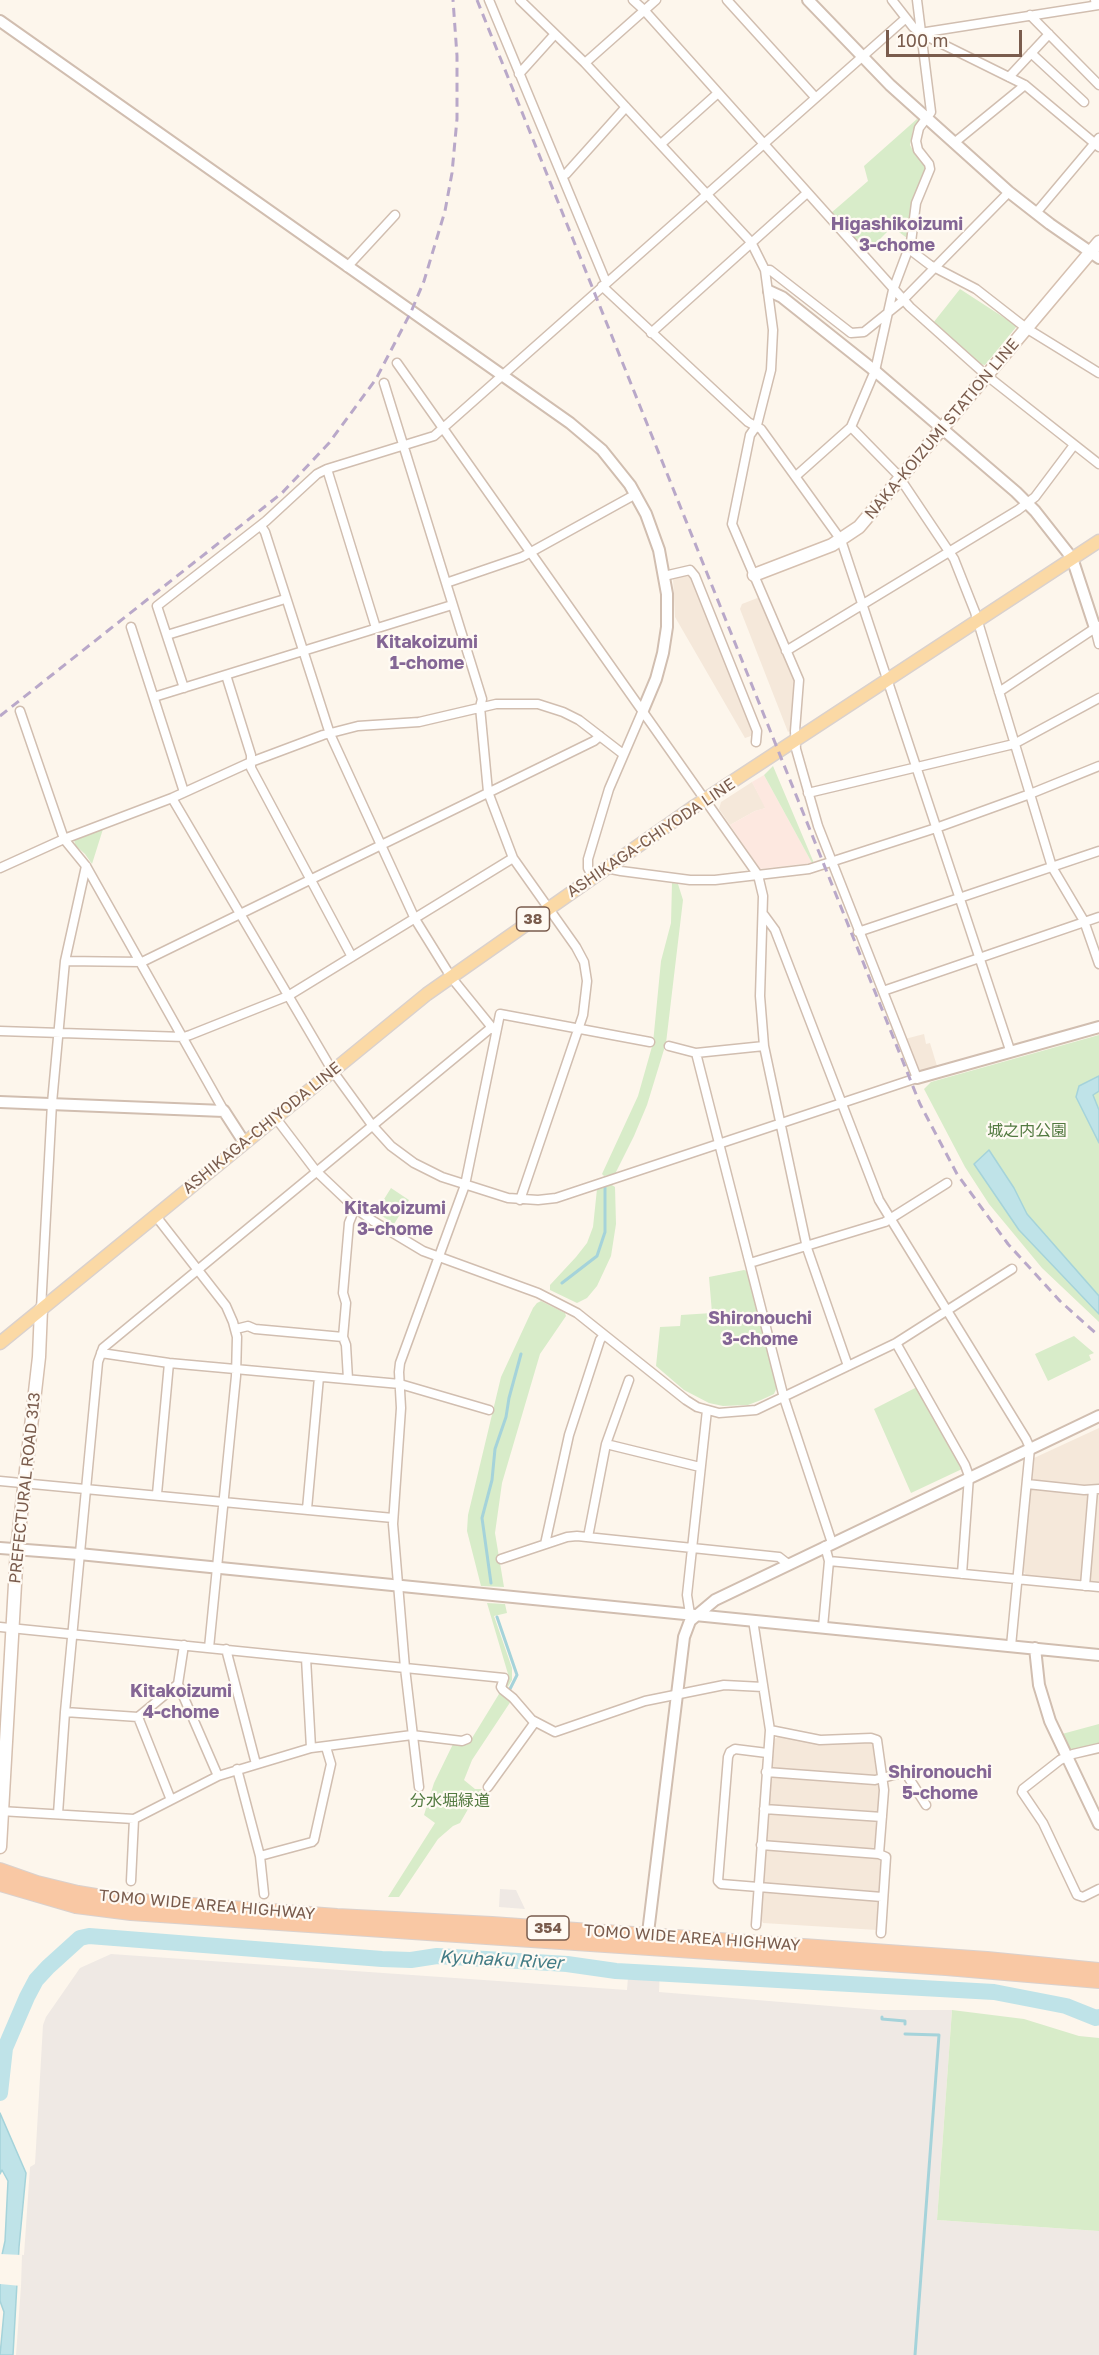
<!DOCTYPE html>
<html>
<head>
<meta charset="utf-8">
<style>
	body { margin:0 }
	#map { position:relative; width:1099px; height:2355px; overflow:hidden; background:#fdf6ec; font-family:"Golos Text",sans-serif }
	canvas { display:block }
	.scale { position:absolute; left:886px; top:30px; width:136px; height:27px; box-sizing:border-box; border:3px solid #7a5c4d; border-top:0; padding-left:8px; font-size:18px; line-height:21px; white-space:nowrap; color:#7a5c4d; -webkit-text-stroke:4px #fffaf3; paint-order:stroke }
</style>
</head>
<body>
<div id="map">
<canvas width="1099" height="2355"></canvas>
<div class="scale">100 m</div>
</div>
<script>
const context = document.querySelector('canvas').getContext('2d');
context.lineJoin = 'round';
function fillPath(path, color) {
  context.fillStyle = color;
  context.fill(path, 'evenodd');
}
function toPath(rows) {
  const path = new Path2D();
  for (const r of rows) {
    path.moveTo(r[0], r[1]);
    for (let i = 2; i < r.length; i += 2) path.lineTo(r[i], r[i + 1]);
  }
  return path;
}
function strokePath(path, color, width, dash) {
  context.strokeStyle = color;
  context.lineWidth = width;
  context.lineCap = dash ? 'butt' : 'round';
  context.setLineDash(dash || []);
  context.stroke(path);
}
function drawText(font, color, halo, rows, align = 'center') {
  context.font = font + ' "Golos Text","Noto Sans JP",sans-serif';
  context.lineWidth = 4.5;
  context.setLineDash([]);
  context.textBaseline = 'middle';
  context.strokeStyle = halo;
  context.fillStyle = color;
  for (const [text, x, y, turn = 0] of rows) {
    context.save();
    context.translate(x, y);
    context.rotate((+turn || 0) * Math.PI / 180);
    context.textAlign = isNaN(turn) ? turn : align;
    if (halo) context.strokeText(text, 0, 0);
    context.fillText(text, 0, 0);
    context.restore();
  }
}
fillPath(toPath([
	[684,575,691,578,753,731,751,736,745,738,675,617,673,578],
	[760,597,796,682,791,730,788,732,740,609,742,604],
	[752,782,766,808,755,811,730,825,719,809,721,802],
	[924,1034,926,1044,930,1043,937,1066,923,1071,916,1068,905,1039],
	[1099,1428,1099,1584,1027,1576,1023,1571,1034,1458],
	[779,1736,871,1742,873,1745,880,1788,876,1845,878,1857,881,1862,877,1930,763,1923,761,1919,773,1740]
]), '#f5e8da');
fillPath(toPath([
	[764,775,812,863,760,869,730,825,755,811,765,808,752,782]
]), '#fde8e0');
fillPath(toPath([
	[500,1889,516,1890,525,1909,499,1907],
	[111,1954,627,1990,629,1965,660,1967,659,1992,879,2010,952,2010,937,2220,1099,2231,1099,2355,16,2355,21,2286,0,2284,0,2254,24,2255,30,2167,35,2164,43,2025,46,2017,80,1968]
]), '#efe9e4');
fillPath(toPath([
	[917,119,919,120,913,130,910,145,916,156,927,167,912,204,907,238,892,227,866,253,831,213,868,181,864,166],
	[960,289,1017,326,985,365,979,364,933,323],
	[773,766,814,863,812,863,764,775],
	[103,829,92,864,85,854,75,845,74,839],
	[672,883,678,884,683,900,666,1043,647,1105,634,1136,615,1174,604,1176,602,1174,638,1096,653,1043,661,961,671,923],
	[1099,1035,1099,1322,1042,1268,989,1204,965,1167,924,1089,931,1082],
	[609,1183,615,1187,616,1224,611,1256,597,1286,587,1298,577,1303,550,1290,550,1285,576,1257,587,1243,593,1227,597,1189],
	[391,1188,409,1200,394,1224,376,1212],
	[744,1270,747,1271,777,1387,774,1394,761,1400,748,1405,723,1406,709,1403,684,1390,656,1366,660,1327,680,1326,681,1315,712,1313,709,1277],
	[541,1301,565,1313,566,1316,540,1354,502,1483,495,1533,504,1587,481,1586,467,1531,468,1515,501,1377,533,1308,537,1303],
	[1074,1336,1094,1353,1089,1355,1091,1360,1048,1381,1035,1354],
	[917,1387,962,1469,911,1493,874,1409],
	[487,1603,505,1604,507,1613,494,1616,512,1668,512,1680,507,1688,505,1685,508,1674],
	[502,1693,511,1701,472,1760,464,1780,475,1789,482,1789,471,1804,460,1823,453,1826,438,1839,399,1897,388,1897,435,1823,424,1815,434,1783,453,1744,469,1743,499,1694],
	[1099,1724,1099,1744,1074,1751,1066,1747,1062,1734],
	[952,2010,1024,2019,1079,2036,1099,2038,1099,2231,937,2220]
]), '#d8ecc9');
const water = toPath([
	[1099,1076,1099,1091,1093,1095,1099,1110,1099,1143,1076,1097,1079,1086,1099,1076],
	[989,1150,1014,1188,1027,1214,1099,1296,1099,1314,1019,1230,974,1164,989,1150],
	[0,2113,26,2173,19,2247,13,2355,0,2355,4,2312,0,2301,0,2264,5,2241,8,2181,2,2170,0,2174,0,2113]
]);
fillPath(water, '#bfe3e8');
strokePath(water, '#a5d3da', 1.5);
fillPath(toPath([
	[0,2254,22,2255,21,2286,0,2284]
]), '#fdf6ec');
strokePath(toPath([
	[562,1283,597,1256,605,1232,605,1186],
	[491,1583,482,1518,492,1480,495,1449,506,1417,509,1398,521,1354],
	[497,1617,517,1675,510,1689],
	[882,2017,882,2019,905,2021,905,2024],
	[905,2034,939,2035,915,2355]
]), '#a5d3da', 3);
strokePath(toPath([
	[0,2093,5,2048,27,1997,36,1980,48,1967,80,1938,89,1936,382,1959,411,1960,437,1956,567,1964,616,1971,994,1992,1066,2006,1096,2018,1099,2017]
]), '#bfe3e8', 16);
const minor = toPath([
	[489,0,606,282],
	[633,0,644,10,910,307,986,375,1099,464],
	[727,0,815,97],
	[892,0,913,27,920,33,1025,85,1099,147],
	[1030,15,1099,85],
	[920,33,1099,5],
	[1031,53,1084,102],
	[585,63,656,0],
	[519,74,555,34],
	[1009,77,1049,34],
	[954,143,1025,85],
	[661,144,718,93],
	[562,176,566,174,626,107],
	[1036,213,1099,138],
	[909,249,930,265,976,289,1026,328,1099,373],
	[347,267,395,215],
	[765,270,770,270,851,333,864,332,900,303,1009,192],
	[602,286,748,422,761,429,841,540,1010,1050],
	[651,333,807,193],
	[397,363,758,875,763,896,760,996,764,1046,807,1248,848,1366],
	[384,383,482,699,480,707,488,792,513,858,576,947,584,962,587,981,583,1015,520,1200],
	[851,427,897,474,954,559,975,612,1052,867,1084,921,1099,964],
	[327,469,376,628],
	[796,476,851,427,871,380,875,371,893,290,911,242,916,203,930,169,929,164,918,150,916,141,919,128,931,112,917,0],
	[261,526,265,532,330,734,415,919,451,977,494,1030],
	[664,576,690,570,695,576,757,731,756,742],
	[446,583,522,557,636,494],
	[131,627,184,792],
	[1095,628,1099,644],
	[167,635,285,599],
	[786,651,1018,510,1035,497,1074,445],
	[226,675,251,755,251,768,352,957],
	[184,688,157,606,266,521,317,474,327,469,434,436,906,18],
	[999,692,1098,626],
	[154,697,452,605],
	[20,711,64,839,86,866,224,1111],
	[808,793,1014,744,1099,698],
	[172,798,332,1070,372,1125,391,1146,414,1163,442,1177,508,1198,538,1200,556,1198,917,1078,818,826,796,749,795,731,799,680,732,524,750,435,757,425,771,370,773,330,765,270,751,242,585,63,520,0],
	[608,866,611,869,621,871,690,880,715,880,809,869,936,828,1030,794,1099,766],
	[0,868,64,839,172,798,251,762,323,735,358,726,419,722,496,704,538,704,563,712,579,720,623,754],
	[593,877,588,868,588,859,609,789,643,710],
	[764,915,775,930,879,1200,1026,1439,1030,1448,1011,1646],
	[858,932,1099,851],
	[65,961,142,962,594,741,600,736],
	[883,991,1099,917],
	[0,1031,184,1037,190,1035,288,996,513,858],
	[669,1046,696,1053,764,1046],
	[696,1053,784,1398,832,1543],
	[275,1117,316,1171,355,1208,373,1221,423,1251,538,1293,577,1313,686,1400,697,1407,719,1413,756,1410,896,1343,1012,1269],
	[155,1215,226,1306,233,1322,237,1337,236,1376,209,1648],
	[750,1263,885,1222,947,1183],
	[41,1309,52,1103,65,961,86,866],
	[236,1329,248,1326,255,1329,343,1337],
	[896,1343,965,1465,969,1476,962,1574],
	[101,1353,169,1363,400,1384,489,1410],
	[348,1379,346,1345,343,1337,346,1303,343,1293,349,1223,355,1208],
	[606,1444,700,1467],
	[0,1481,393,1518],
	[1027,1484,1084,1490,1099,1489],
	[157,1494,169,1363],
	[307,1509,319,1377],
	[588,1537,606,1444,629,1380],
	[545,1544,569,1435,600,1340,604,1335],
	[501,1559,567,1537,577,1536,779,1557,788,1564],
	[829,1561,1099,1587],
	[1085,1586,1093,1490],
	[690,1614,687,1595,707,1410],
	[753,1620,770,1730,756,1925],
	[0,1627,504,1678,501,1687,503,1690,513,1698,532,1720,555,1732,645,1701,724,1685,763,1687],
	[823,1627,829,1561,825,1546],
	[226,1649,256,1764],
	[306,1658,311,1748],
	[178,1684,218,1776],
	[65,1712,138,1717,171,1800],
	[138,1717,178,1684,184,1645],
	[770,1730,820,1740,871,1738,877,1740,884,1790,879,1854,886,1857,881,1933],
	[1099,1748,1073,1754,1060,1760,1023,1789,1022,1792,1043,1823,1077,1895,1083,1897,1099,1889],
	[767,1753,735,1749,730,1752,728,1757,718,1881,721,1884,882,1897],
	[237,1769,260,1856,264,1894],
	[766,1772,875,1780,905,1772,926,1805],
	[419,1787,405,1668,393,1524,401,1408,399,1372,400,1363,465,1185,500,1014,650,1042],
	[488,1787,535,1722],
	[764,1809,882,1817],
	[0,1811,134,1819,218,1776,311,1748,412,1735,462,1741,467,1739],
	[58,1814,65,1712,98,1362,103,1348,492,1027],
	[761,1845,879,1854],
	[260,1856,312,1842,314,1840,331,1764,326,1747],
	[131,1881,134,1819]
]);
const tertiary = toPath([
	[808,0,890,85,1009,192,1050,224,1099,258],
	[0,21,570,423,602,450,630,485,646,514,659,550,667,594,667,627,663,653,656,679,643,710],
	[769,291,782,297,875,371,1016,492,1035,511,1072,558,1095,628],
	[917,1078,1099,1027],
	[0,1102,224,1111,244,1142],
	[0,1548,79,1554,1099,1655],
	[1035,1648,1039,1685,1050,1721,1099,1824],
	[647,1941,684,1637,690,1621,715,1600,1099,1416]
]);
const secondary = toPath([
	[1097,0,1099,2],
	[754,575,832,545,859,527,1099,242],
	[0,1847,17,1549,39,1357,41,1309]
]);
const primary = toPath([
	[0,1343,427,994,695,806,1099,541]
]);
const trunk = toPath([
	[0,1870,37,1883,78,1893,114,1899,337,1916,492,1924,987,1959,1099,1970],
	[0,1884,76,1906,131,1913,946,1968,1099,1981]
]);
strokePath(minor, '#d1beb0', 11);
strokePath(tertiary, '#d1beb0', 14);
strokePath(secondary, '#d6c0b0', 15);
strokePath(primary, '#dad1cd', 15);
strokePath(trunk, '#dad1cd', 16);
strokePath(minor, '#fff', 8);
strokePath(tertiary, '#fff', 10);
strokePath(secondary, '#fff', 12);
strokePath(primary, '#fbd9a5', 12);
strokePath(trunk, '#f9c8a4', 14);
strokePath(toPath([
	[477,0,920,1104,957,1174,1008,1244,1060,1301,1099,1336],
	[0,716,282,493,329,443,376,379,411,312,424,281,445,211,452,173,457,119,457,56,453,0]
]), '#b9a8c9', 3, [9, 6]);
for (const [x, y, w] of [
	[533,919,33],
	[548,1928,42]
]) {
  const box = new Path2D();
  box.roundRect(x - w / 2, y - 12, w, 24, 4.5);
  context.fillStyle = '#fffaf3';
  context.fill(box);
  strokePath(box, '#7a5c4d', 1.5);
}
drawText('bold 15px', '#7a5c4d', null, [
	["38",533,919],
	["354",548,1928]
]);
drawText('16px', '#7a5c4d', '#fffaf3', [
	["NAKA-KOIZUMI STATION LINE",942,429,-50],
	["ASHIKAGA-CHIYODA LINE",651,838,-34],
	["ASHIKAGA-CHIYODA LINE",262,1128,-39],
	["PREFECTURAL ROAD 313",25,1488,-84],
	["TOMO WIDE AREA HIGHWAY",207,1905,5],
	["TOMO WIDE AREA HIGHWAY",692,1938,4]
]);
drawText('16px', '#537a41', '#fffaf3', [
	["城之内公園",1027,1131],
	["分水堀緑道",450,1801]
]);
drawText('bold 18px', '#846695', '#fffaf3', [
	["Higashikoizumi",897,224],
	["3-chome",897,245],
	["Kitakoizumi",427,642],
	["1-chome",427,663],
	["Kitakoizumi",395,1208],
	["3-chome",395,1229],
	["Shironouchi",760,1318],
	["3-chome",760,1339],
	["Kitakoizumi",181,1691],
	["4-chome",181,1712],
	["Shironouchi",940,1772],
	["5-chome",940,1793]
]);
drawText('italic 18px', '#437c86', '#fffaf3', [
	["Kyuhaku River",501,1960,3]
]);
</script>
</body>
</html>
